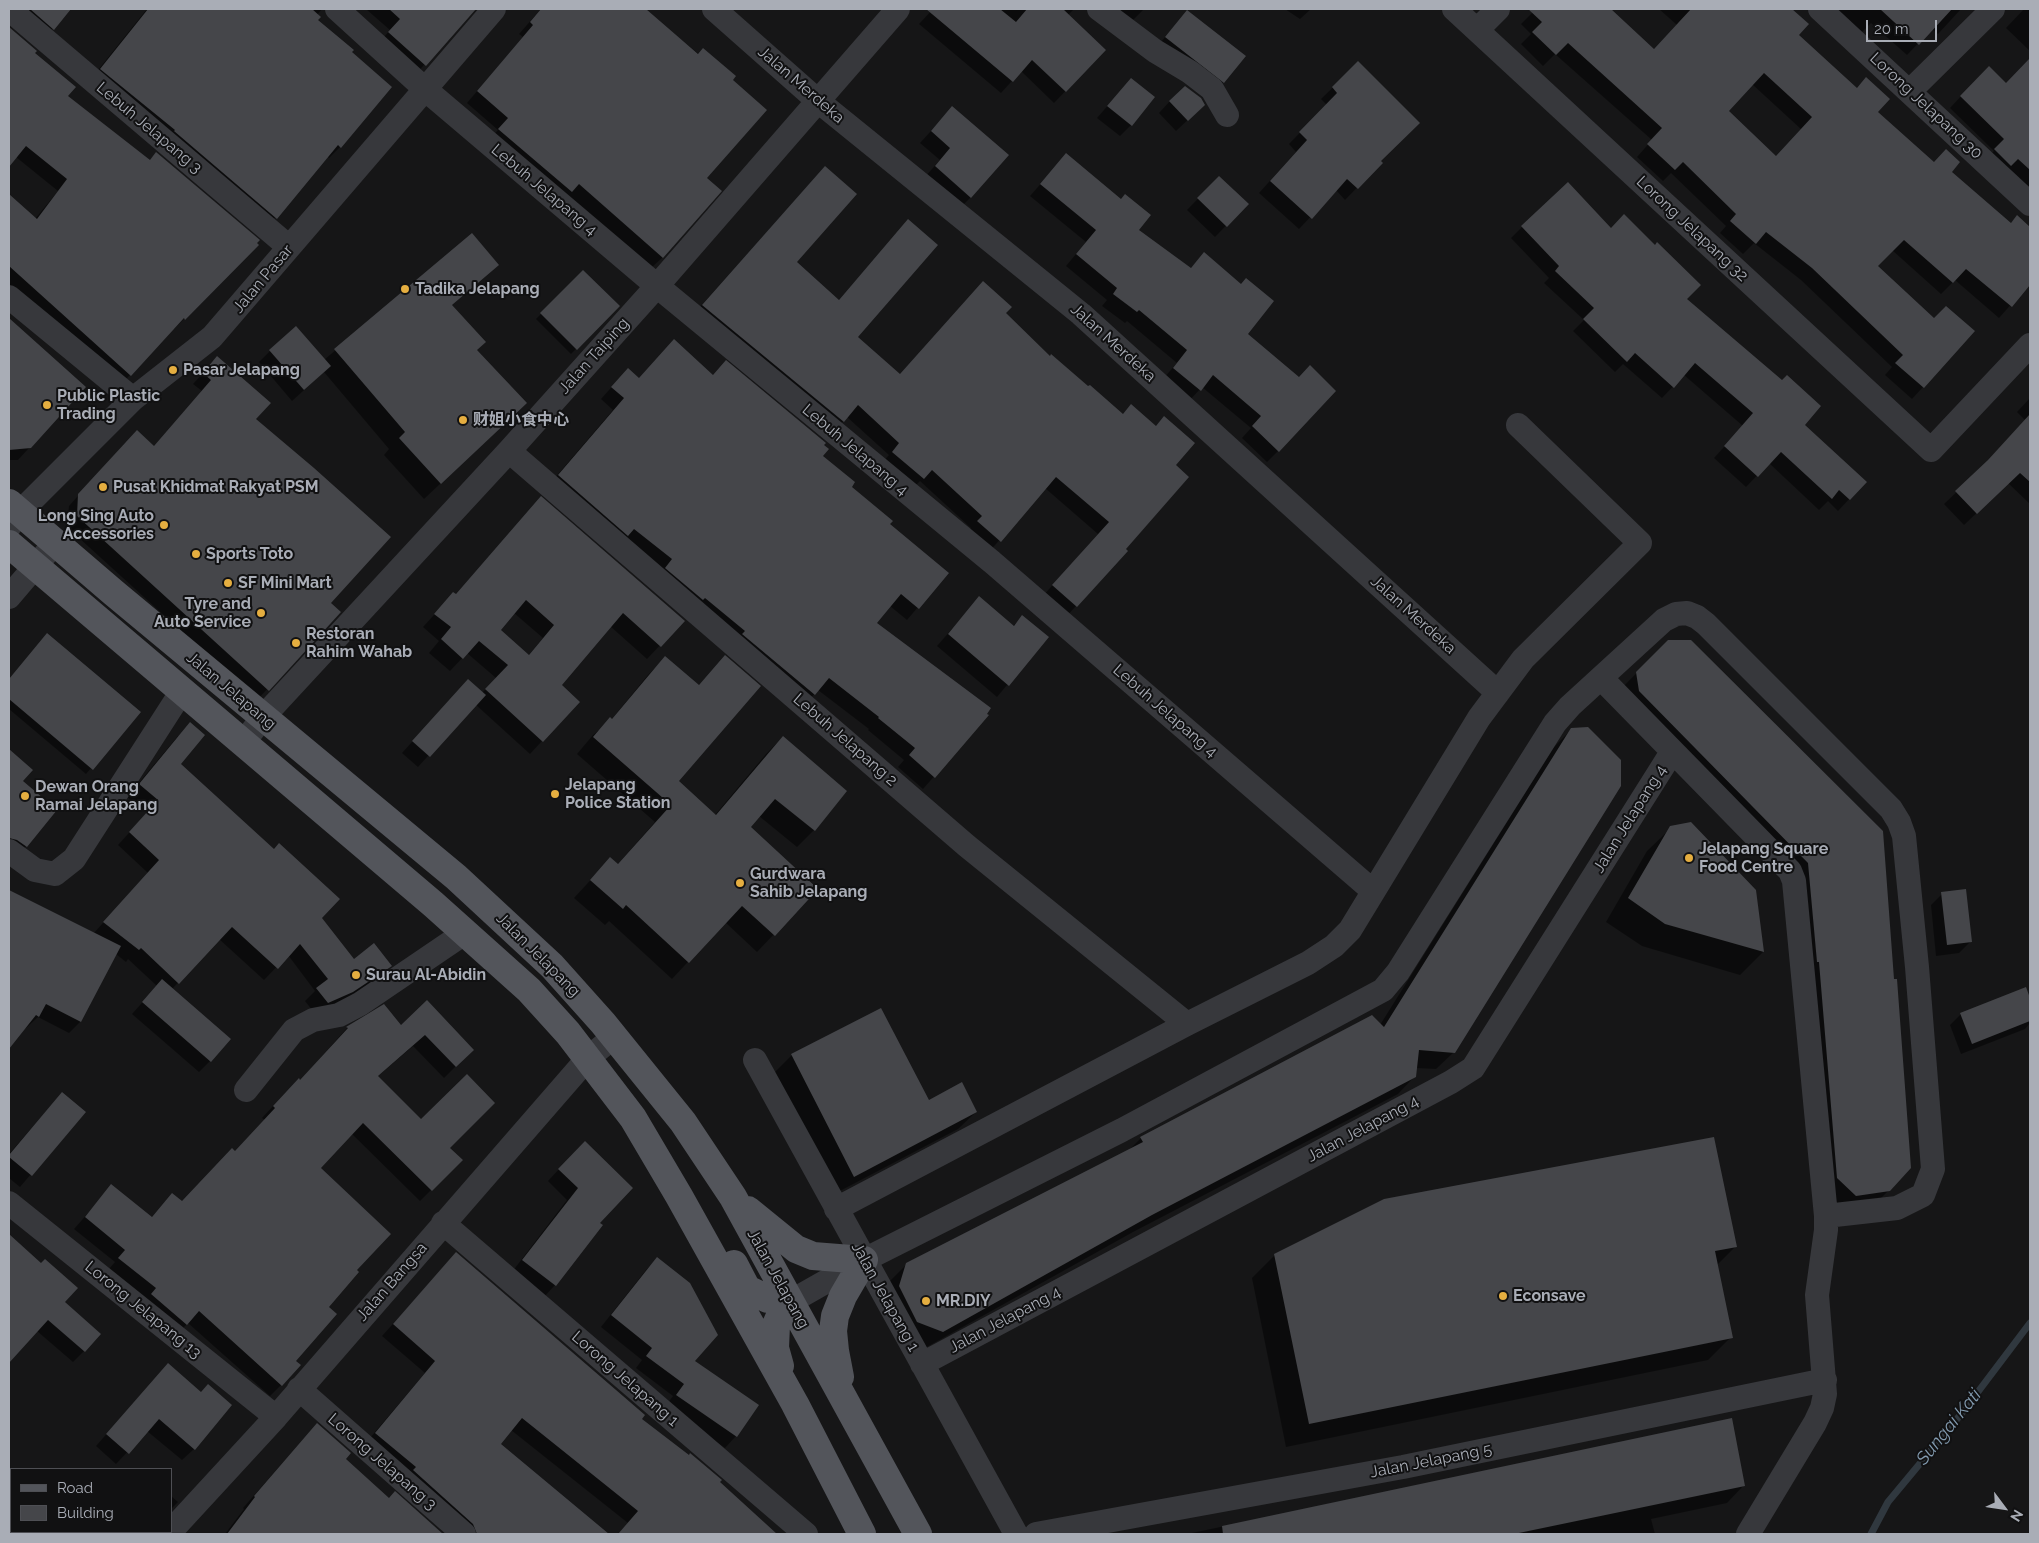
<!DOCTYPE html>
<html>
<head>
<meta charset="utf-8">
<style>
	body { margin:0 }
	#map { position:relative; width:2039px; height:1543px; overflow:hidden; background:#161617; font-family:Raleway,sans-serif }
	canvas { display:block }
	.frame { position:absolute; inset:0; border:10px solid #a9adb6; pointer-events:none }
	.legend { position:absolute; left:10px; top:1468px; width:162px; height:65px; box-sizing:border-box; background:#111112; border:1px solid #4e4f54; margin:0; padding:6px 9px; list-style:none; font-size:15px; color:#a9adb6 }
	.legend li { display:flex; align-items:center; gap:10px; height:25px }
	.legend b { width:25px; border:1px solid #4e4f54 }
	.north { position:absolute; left:1979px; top:1483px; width:50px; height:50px; -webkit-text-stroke:4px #111112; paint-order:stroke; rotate:121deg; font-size:14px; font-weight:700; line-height:20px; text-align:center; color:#a9adb6 }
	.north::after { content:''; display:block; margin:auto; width:18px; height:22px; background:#a9adb6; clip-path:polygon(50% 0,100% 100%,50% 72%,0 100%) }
	.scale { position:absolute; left:1866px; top:20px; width:71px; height:22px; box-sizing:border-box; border:2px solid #a9adb6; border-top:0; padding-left:6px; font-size:15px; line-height:18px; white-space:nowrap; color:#a9adb6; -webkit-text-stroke:4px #111112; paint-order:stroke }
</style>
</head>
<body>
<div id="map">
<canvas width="2039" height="1543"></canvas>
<div class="frame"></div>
<ul class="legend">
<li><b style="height:6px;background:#53555b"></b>Road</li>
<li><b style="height:14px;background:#45464a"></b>Building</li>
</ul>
<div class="north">N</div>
<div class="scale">20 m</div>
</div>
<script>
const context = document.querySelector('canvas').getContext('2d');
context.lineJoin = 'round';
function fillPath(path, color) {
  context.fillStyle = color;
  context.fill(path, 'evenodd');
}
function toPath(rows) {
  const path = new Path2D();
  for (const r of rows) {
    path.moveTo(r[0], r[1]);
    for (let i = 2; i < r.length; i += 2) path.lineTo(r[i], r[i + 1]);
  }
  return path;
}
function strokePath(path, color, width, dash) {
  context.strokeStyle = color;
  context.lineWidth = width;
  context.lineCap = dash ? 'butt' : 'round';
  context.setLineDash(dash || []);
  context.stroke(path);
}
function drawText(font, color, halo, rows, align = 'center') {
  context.font = font + ' Raleway,"Noto Sans SC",sans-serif';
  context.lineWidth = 4;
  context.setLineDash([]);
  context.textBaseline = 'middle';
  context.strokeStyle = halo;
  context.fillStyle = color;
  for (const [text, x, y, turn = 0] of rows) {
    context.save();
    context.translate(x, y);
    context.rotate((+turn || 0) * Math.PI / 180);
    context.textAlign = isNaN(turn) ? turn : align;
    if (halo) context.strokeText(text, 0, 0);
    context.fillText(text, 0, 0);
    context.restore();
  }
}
fillPath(toPath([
	[9,9,70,9,43,39],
	[147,9,322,9,317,15,317,21,350,53,391,87,340,147,329,158,327,156,265,229,90,80],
	[366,9,474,9,414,76,379,43,390,30],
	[541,9,649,9,647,12,731,80,663,257,651,268,488,141,498,130,467,103,523,37,519,34],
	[933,9,1074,9,1068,15,1105,50,1054,103,1021,71,1001,93,919,24],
	[1112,9,1144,9,1129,24],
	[1285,9,1311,9,1300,19],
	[1536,9,1609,9,1653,50,1677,25,1659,9,1790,9,1807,25,1797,35,1876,112,1933,163,1950,172,2010,224,2017,217,2030,228,2030,283,1999,318,1955,280,1941,294,1892,250,1876,266,1923,387,1912,399,1885,375,1892,367,1801,280,1754,243,1743,254,1720,233,1726,226,1671,173,1663,181,1637,157,1652,140,1555,54,1543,66,1521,44,1531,34,1521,24],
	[1752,84,1802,130,1775,158,1727,111],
	[1822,9,1961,9,1938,34,1932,29,1907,55,1871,23,1854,40],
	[2024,9,2030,9,2030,51,2006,28],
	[1187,11,1223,82,1212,93,1155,49],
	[9,28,35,51,34,53,67,96,257,245,174,329,172,328,120,386,9,286,9,195,35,219,58,191,16,157,9,165],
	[2030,59,2030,192,1983,162,1994,151,1950,108,1977,79,2006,84],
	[1358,63,1381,163,1345,200,1336,190,1299,229,1259,193,1296,152,1289,144,1327,105,1321,99],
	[1131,79,1131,125,1120,136,1097,118],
	[1170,101,1192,116,1176,131,1159,113],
	[952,108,971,197,959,209,924,178,940,160,920,143],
	[1066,155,1137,230,1190,269,1204,254,1246,334,1278,451,1267,462,1242,438,1251,428,1202,387,1189,401,1162,380,1177,363,1127,321,1125,323,1102,306,1107,300,1066,266,1086,242,1030,196],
	[1219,177,1247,204,1215,237,1187,210],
	[814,179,795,262,838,301,897,233,857,337,900,375,1004,314,1050,357,1174,465,1076,606,1065,618,1042,597,1098,534,1045,488,989,552,967,533,971,528,920,481,911,490,881,464,889,455,847,417,832,433,691,317],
	[1522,227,1611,229,1685,299,1803,425,1865,482,1838,511,1828,501,1819,510,1769,463,1746,487,1714,458,1743,426,1684,375,1662,398,1623,364,1615,372,1573,331,1584,320,1544,283,1549,278,1511,238],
	[472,234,497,265,451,306,476,350,509,419,424,499,384,455,389,449,324,372,292,401,259,362,270,351,324,360],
	[583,272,618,306,571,354,536,319],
	[9,320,84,388,18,460,9,460],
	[217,358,255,419,330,603,339,612,257,700,67,527,69,506,126,442,154,447,202,391,193,384],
	[712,376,822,456,850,487,889,524,947,573,907,620,890,606,875,623,987,716,923,789,898,767,904,760,868,730,869,729,818,690,803,706,547,487,613,410,601,399,617,381],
	[2030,398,2030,504,2008,483,1964,525,1944,504,1981,469,2025,420,2017,412],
	[541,498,683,621,647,659,610,626,560,685,542,741,530,754,475,704,418,767,402,753,457,692,482,693,496,678,467,653,450,671,429,653,439,641,423,627,453,594,455,595],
	[514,613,543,638,528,656,499,630],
	[979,598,1013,626,1022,617,1047,637,997,697,937,646],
	[42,640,139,712,86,774,9,709,9,680],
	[1668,641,1881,832,1889,1190,1871,1208,1838,1213,1791,880,1619,691],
	[725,657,677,781,715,815,766,754,783,737,846,791,814,830,797,847,759,816,750,827,817,889,757,952,725,922,672,979,609,921,605,925,574,898,610,859,617,865,655,822,577,754,593,735,611,720,648,675,665,658,698,686],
	[1572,729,1454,1052,1436,1069,1416,1068,1415,1076,1398,1094,1133,1232,925,1348,889,1282,907,1264,1128,1151,1141,1138,1372,1017,1380,1025,1554,747],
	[178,736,179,764,321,918,354,961,390,966,378,978,339,1004,316,1015,305,1001,315,991,288,955,264,980,219,939,172,989,210,1061,199,1072,132,1014,157,986,128,959,126,962,116,954,80,1022,69,1033,38,1017,26,1028,25,1027,9,1047,9,891,93,934,148,873,118,845,147,813,127,797],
	[9,751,31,770,21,782,26,846,9,863],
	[1671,828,1763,952,1740,975,1642,946,1606,922,1647,851],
	[1942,894,1970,942,1959,953,1936,956,1931,905],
	[2025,988,2030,1001,2030,1023,2025,1029,1961,1054,1950,1025,1961,1014],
	[383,1006,401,1027,472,1050,444,1078,413,1046,377,1077,461,1160,420,1201,351,1133,319,1168,355,1270,327,1307,281,1385,270,1396,188,1323,175,1336,108,1270,115,1262,74,1229,112,1186,151,1218,172,1194,181,1202,235,1152,265,1120,262,1118,287,1091,300,1081,347,1028],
	[792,1055,928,1102,976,1112,958,1129,836,1193,774,1073],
	[62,1093,84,1112,20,1187,9,1178,9,1154],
	[573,1154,599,1223,555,1285,544,1297,512,1272,567,1200,548,1181],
	[9,1236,41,1264,63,1302,84,1351,73,1362,37,1331,9,1363],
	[1736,1246,1716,1266,1731,1337,1708,1360,1286,1447,1252,1278,1275,1255],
	[456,1254,640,1419,718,1482,775,1534,618,1534,628,1523,511,1430,500,1444,607,1534,479,1534,477,1532,475,1534,364,1445,425,1373,382,1336],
	[657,1259,693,1362,736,1436,725,1448,665,1407,673,1396,636,1368,642,1360,601,1327,646,1270],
	[168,1364,194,1449,182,1460,147,1431,116,1464,96,1446],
	[1731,1420,1744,1485,1727,1503,1651,1519,1655,1534,1187,1534],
	[306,1436,344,1460,389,1499,395,1493,442,1534,225,1534,244,1509,243,1508],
	[171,1496,178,1502,171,1509],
	[90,1532,155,1532,153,1534,88,1534]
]), '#0007');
strokePath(toPath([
	[1871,1534,1888,1502,1962,1413,2030,1323]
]), '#30383f', 7);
fillPath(toPath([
	[30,9,71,9,54,30],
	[148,9,312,9,321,17,318,20,354,50,352,52,392,87,341,148,338,145,277,219,174,131,175,130,100,69],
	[389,9,476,9,426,66,388,32,400,19],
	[541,9,646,9,698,54,703,48,736,76,733,80,767,110,707,178,722,191,663,258,579,184,572,192,498,129,508,118,477,91,533,25,530,22],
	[926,9,1000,9,1016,22,1027,9,1063,9,1106,50,1066,92,1032,60,1013,82],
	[1528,9,1611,9,1654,49,1691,9,1792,9,1809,24,1799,35,1857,88,1866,77,1890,99,1878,112,1934,162,1946,149,1960,162,1952,172,2011,223,2017,215,2030,227,2030,285,2012,307,1966,269,1953,283,1904,240,1878,266,1934,318,1946,306,1975,331,1924,388,1895,363,1903,355,1812,268,1766,232,1756,244,1730,221,1736,214,1683,162,1675,170,1647,144,1662,128,1568,43,1556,55,1532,32,1542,22],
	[1764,73,1812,117,1776,156,1729,111],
	[1880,9,1952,9,1919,45],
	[1187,10,1246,56,1224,83,1165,37],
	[9,27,37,51,35,53,76,87,68,96,150,160,156,152,260,240,257,243,259,245,185,320,184,318,131,376,9,266,9,194,37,219,67,179,26,146,9,167],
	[2030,58,2030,170,2018,159,2011,166,1994,149,2004,139,1960,96,1989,66,2006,83],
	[1358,61,1420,123,1381,161,1383,163,1358,189,1347,179,1312,219,1270,181,1307,140,1299,132,1337,93,1332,87],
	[1131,78,1155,97,1132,126,1107,106],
	[1185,86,1201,98,1205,105,1188,121,1169,101],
	[952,106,1009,155,971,198,935,166,950,148,931,131],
	[1066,153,1121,199,1125,194,1151,215,1139,230,1191,268,1204,252,1241,284,1246,278,1274,301,1248,334,1299,377,1310,365,1336,391,1279,452,1252,426,1261,416,1213,375,1201,391,1173,368,1187,350,1139,310,1137,312,1113,294,1117,288,1076,254,1096,230,1040,184],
	[825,166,857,194,797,262,839,300,908,219,938,245,858,337,900,374,983,281,1012,307,1006,313,1050,356,1051,354,1088,386,1090,385,1123,414,1131,404,1156,426,1164,416,1195,443,1176,465,1189,477,1126,549,1128,551,1077,607,1052,585,1109,522,1056,477,1001,542,977,521,982,516,932,470,924,479,892,452,899,443,858,405,844,422,702,305],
	[1219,176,1249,204,1227,227,1197,198],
	[1568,182,1611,228,1624,214,1655,245,1657,242,1701,285,1687,299,1782,380,1787,375,1821,406,1805,425,1867,482,1850,500,1839,490,1832,499,1781,452,1758,477,1724,446,1753,413,1695,363,1674,388,1635,353,1627,362,1583,319,1594,308,1555,271,1559,266,1521,226],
	[472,233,499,265,452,305,486,342,477,350,527,403,441,484,399,438,405,432,334,349],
	[583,270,620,306,577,350,540,313],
	[9,318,86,387,31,448,9,450],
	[296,326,331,366,304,390,269,350],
	[674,339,713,375,726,360,826,443,824,445,829,449,823,456,855,482,852,487,893,521,890,524,949,573,919,609,901,594,877,623,991,708,987,714,989,715,935,778,909,755,915,748,878,718,879,717,829,678,815,695,742,634,745,631,705,598,703,600,665,568,672,559,634,529,628,536,558,475,624,398,611,387,628,368,639,378],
	[217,356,271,403,256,419,314,468,391,537,331,603,341,612,269,691,77,516,78,494,137,430,154,446,211,380,203,373],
	[2030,414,2030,482,2020,473,1977,514,1955,491,1988,460],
	[541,496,685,621,661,647,623,613,562,685,580,702,543,742,485,689,508,665,479,641,463,659,441,639,451,627,434,614,453,592,456,594],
	[526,600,554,625,529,655,501,630],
	[979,596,1014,626,1022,615,1049,637,1009,686,948,634],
	[47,633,141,712,93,770,9,699,9,679],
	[1668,640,1691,640,1883,831,1894,979,1897,979,1911,1168,1890,1191,1856,1196,1837,1178,1819,962,1817,962,1808,863,1639,691,1636,672],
	[725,655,761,686,679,781,716,815,783,736,847,791,815,831,775,799,751,827,818,889,775,936,742,906,689,963,626,905,623,909,590,880,610,857,618,864,671,805,593,737,610,717,612,719,665,656,699,685],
	[468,679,486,695,430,757,412,741],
	[190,722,205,735,181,764,274,849,279,843,340,899,322,918,354,959,374,943,392,966,353,992,328,1003,316,988,328,979,300,944,278,969,232,927,179,984,141,948,139,950,103,922,159,860,129,832,158,800,139,784],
	[1588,727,1621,760,1621,786,1455,1053,1419,1050,1416,1077,1152,1215,943,1332,917,1322,899,1286,906,1263,1143,1142,1140,1137,1372,1015,1384,1027,1571,728],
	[9,749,33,770,23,781,57,810,27,847,17,840,9,838],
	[1691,822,1756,890,1764,952,1665,924,1628,898,1670,826],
	[1966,889,1972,942,1947,945,1941,892],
	[9,890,121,946,81,1022,46,1004,39,1017,36,1015,9,1049],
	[162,979,231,1039,211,1062,142,1002],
	[2026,987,2030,998,2030,1021,1972,1044,1960,1013],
	[427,1000,474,1050,456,1067,425,1035,378,1076,421,1119,467,1074,495,1103,450,1148,463,1160,432,1191,363,1123,321,1168,391,1234,357,1270,359,1272,329,1307,337,1314,296,1361,301,1365,282,1386,199,1311,187,1325,151,1294,156,1288,118,1258,125,1250,85,1217,111,1184,152,1217,172,1193,182,1201,232,1148,235,1151,275,1108,273,1106,299,1078,300,1080,348,1028,346,1027,384,1004,401,1025],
	[881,1008,929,1100,962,1082,977,1112,854,1177,791,1054],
	[62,1092,86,1112,32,1176,9,1157,9,1155],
	[1714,1137,1737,1247,1715,1251,1733,1338,1309,1424,1274,1254,1384,1199],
	[585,1141,633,1188,600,1223,603,1225,556,1286,522,1260,578,1188,558,1169],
	[9,1234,41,1263,45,1259,78,1288,65,1302,101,1334,85,1352,48,1320,9,1363],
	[456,1252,645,1415,642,1419,689,1455,690,1453,722,1480,720,1482,777,1534,618,1534,638,1511,522,1418,501,1444,609,1534,477,1534,473,1524,413,1470,416,1467,375,1433,435,1361,393,1324],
	[657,1257,690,1283,718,1335,695,1361,759,1405,737,1437,676,1395,684,1384,646,1356,652,1348,611,1315],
	[168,1363,201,1392,208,1384,232,1405,195,1450,159,1419,129,1454,106,1434],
	[1732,1418,1745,1486,1514,1534,1223,1534,1222,1526],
	[317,1423,351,1453,346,1459,389,1498,395,1491,443,1534,227,1534,255,1497,254,1496]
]), '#45464a');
strokePath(toPath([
	[9,9,289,247],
	[337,9,426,90,657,286,992,562,1373,891],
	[714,9,818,101,1081,314,1498,693],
	[1099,9,1155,51,1190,72,1212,89,1227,115],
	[1454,9,1931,450,2030,345],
	[1820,9,2030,204],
	[1477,30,1498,9],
	[1910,91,1993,9],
	[9,297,133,399],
	[509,451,967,846,1187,1024],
	[9,527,20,512,133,399,212,337,494,9],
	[9,597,55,543],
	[1601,678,1782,863,1790,871,1794,881,1826,1216,1826,1230,1817,1295,1825,1394,1822,1408,1815,1423,1748,1534],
	[243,743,263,717,509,451,657,286,898,9],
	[9,851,35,870,55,874,74,859,182,691],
	[755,1060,1016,1534],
	[246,1090,294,1030,313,1020,339,1015,360,1004,466,932],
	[9,1203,276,1417],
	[836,1209,1187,1024,1308,963,1334,946,1350,930,1479,718,1523,659,1640,543,1518,425],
	[443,1223,806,1534],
	[790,1302,864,1260,1122,1130,1383,990,1398,972,1555,723,1570,706,1664,620,1676,614,1687,613,1697,617,1706,624,1891,809,1899,822,1904,836,1917,967,1933,1169,1923,1195,1897,1208,1826,1216],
	[922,1364,1451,1082,1473,1068,1672,752],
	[299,1389,464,1534],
	[171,1531,276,1417,588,1058,615,1036],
	[1036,1534,1403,1467,1825,1380]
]), '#37383c', 24);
strokePath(toPath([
	[9,503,114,593,456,877,552,966,603,1023,683,1122,733,1197,918,1534],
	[9,544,433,904,529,990,568,1033,633,1118,679,1196,795,1404,862,1534],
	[748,1210,796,1249,813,1256,864,1260,843,1296,835,1316,833,1331,835,1351,840,1377],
	[734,1264,747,1289,768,1299,790,1302],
	[780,1366,775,1348,776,1325,782,1311,790,1302]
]), '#53555b', 28);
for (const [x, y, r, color] of [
	[405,289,5,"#e5ae40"],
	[173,370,5,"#e5ae40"],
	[47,405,5,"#e5ae40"],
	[463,420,5,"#e5ae40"],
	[103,487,5,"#e5ae40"],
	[164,525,5,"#e5ae40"],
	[196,554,5,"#e5ae40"],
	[228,583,5,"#e5ae40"],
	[261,613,5,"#e5ae40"],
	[296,643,5,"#e5ae40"],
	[555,794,5,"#e5ae40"],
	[25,796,5,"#e5ae40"],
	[1689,858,5,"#e5ae40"],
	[740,883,5,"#e5ae40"],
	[356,975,5,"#e5ae40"],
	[1503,1296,5,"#e5ae40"],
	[926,1301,5,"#e5ae40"]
]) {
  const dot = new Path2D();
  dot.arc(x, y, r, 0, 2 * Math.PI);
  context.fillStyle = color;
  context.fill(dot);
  strokePath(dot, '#111112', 2);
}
drawText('16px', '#a9adb6', '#111112', [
	["Jalan Merdeka",801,85,41],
	["Lorong Jelapang 30",1926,106,43],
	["Lebuh Jelapang 3",149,128,40],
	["Lebuh Jelapang 4",544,190,40],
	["Lorong Jelapang 32",1692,229,43],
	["Jalan Pasar",263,279,-50],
	["Jalan Merdeka",1113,343,42],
	["Jalan Taiping",594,356,-48],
	["Lebuh Jelapang 4",855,450,40],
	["Jalan Merdeka",1413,615,42],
	["Jalan Jelapang",231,691,40],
	["Lebuh Jelapang 4",1165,711,41],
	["Lebuh Jelapang 2",845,740,41],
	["Jalan Jelapang 4",1630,819,-58],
	["Jalan Jelapang",538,955,45],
	["Jalan Jelapang 4",1363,1129,-28],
	["Jalan Jelapang",778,1279,61],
	["Jalan Bangsa",392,1282,-49],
	["Jalan Jelapang 1",885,1297,61],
	["Lorong Jelapang 13",143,1310,39],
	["Jalan Jelapang 4",1005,1320,-28],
	["Lorong Jelapang 1",625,1379,41],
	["Jalan Jelapang 5",1431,1461,-11],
	["Lorong Jelapang 3",382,1462,41]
]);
drawText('bold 16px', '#a9adb6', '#111112', [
	["Tadika Jelapang",415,289],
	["Pasar Jelapang",183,370],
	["Public Plastic",57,396],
	["Trading",57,414],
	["财姐小食中心",473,420],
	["Pusat Khidmat Rakyat PSM",113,487],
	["Long Sing Auto",154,516,"right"],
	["Accessories",154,534,"right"],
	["Sports Toto",206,554],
	["SF Mini Mart",238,583],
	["Tyre and",251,604,"right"],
	["Auto Service",251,622,"right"],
	["Restoran",306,634],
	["Rahim Wahab",306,652],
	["Jelapang",565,785],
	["Police Station",565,803],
	["Dewan Orang",35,787],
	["Ramai Jelapang",35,805],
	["Jelapang Square",1699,849],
	["Food Centre",1699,867],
	["Gurdwara",750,874],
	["Sahib Jelapang",750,892],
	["Surau Al-Abidin",366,975],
	["Econsave",1513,1296],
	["MR.DIY",936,1301]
], 'left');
drawText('italic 18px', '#829aaf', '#111112', [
	["Sungai Kati",1949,1427,-51]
]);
</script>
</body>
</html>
